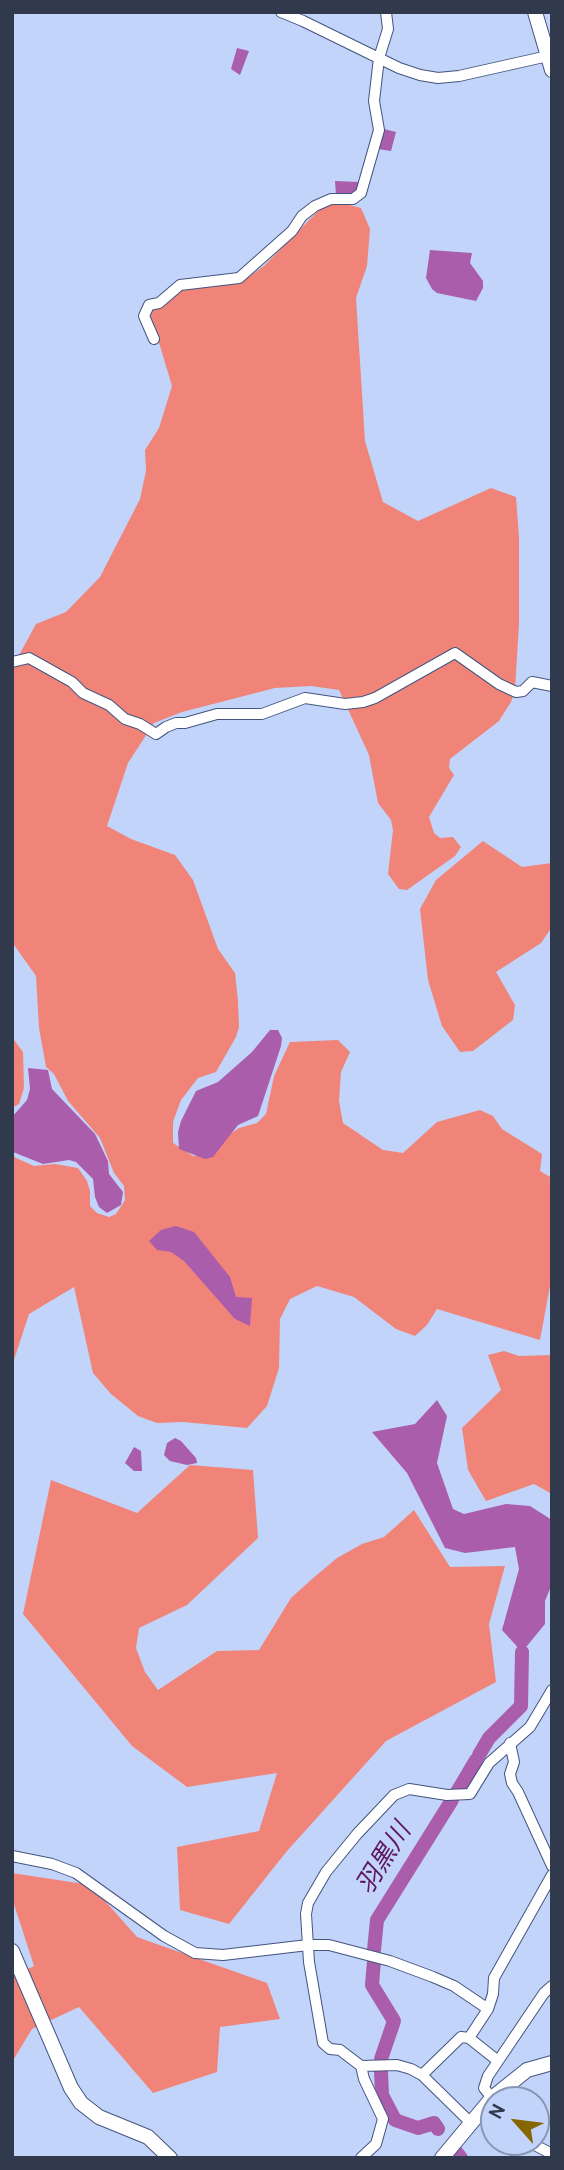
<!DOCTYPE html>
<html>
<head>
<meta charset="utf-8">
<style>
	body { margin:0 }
	#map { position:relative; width:564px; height:2170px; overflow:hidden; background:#c3d4fb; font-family:Overpass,sans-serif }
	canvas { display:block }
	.frame { position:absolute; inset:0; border:14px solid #31394d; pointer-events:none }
	.north { position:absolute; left:480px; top:2086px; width:70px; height:70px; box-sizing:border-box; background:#c3d4fb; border:2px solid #8996b5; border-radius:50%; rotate:298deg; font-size:19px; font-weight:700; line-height:28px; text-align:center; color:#31394d }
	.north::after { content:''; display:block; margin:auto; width:24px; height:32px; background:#866600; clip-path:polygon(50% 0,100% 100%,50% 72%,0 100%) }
</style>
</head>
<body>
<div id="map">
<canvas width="564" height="2170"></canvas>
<div class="frame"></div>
<div class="north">N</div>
</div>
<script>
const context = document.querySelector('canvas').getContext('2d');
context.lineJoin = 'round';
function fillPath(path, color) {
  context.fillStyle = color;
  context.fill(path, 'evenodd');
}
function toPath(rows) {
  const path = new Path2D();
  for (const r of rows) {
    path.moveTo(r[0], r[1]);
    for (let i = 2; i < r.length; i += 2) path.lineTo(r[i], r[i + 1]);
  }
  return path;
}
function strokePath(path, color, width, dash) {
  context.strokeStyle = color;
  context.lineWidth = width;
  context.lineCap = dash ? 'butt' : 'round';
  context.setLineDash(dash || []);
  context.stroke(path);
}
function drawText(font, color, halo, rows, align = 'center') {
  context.font = font + ' Overpass,"Noto Sans JP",sans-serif';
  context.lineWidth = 7;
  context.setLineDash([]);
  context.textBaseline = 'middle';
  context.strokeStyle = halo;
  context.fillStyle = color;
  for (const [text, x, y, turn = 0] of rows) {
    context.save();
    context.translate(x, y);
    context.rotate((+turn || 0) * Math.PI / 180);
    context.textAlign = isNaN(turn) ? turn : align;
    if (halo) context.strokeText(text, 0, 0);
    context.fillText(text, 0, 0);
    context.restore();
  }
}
fillPath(toPath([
	[324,205,349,205,361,208,370,229,367,266,356,298,365,441,383,502,418,521,491,488,516,497,519,537,519,623,515,690,511,702,499,721,450,759,449,768,454,775,429,817,434,833,440,838,453,837,461,847,455,856,407,890,399,889,388,874,393,830,391,820,378,803,369,755,339,690,311,686,275,688,182,712,154,723,128,763,107,826,131,839,175,855,193,880,218,949,235,973,238,1001,239,1027,236,1037,216,1072,198,1078,181,1100,173,1122,173,1143,193,1156,208,1154,223,1139,239,1128,257,1123,266,1114,274,1076,290,1042,338,1040,350,1052,341,1072,339,1101,343,1123,383,1150,403,1153,437,1122,480,1110,493,1116,502,1129,542,1154,540,1171,552,1178,552,1275,540,1340,437,1309,427,1325,415,1336,396,1329,354,1297,317,1286,290,1299,280,1319,279,1368,267,1406,247,1428,183,1422,157,1423,138,1416,111,1394,93,1373,74,1287,29,1314,13,1363,12,1374,12,1154,16,1158,34,1166,55,1164,78,1168,87,1181,90,1191,90,1206,97,1213,109,1217,116,1214,125,1200,124,1186,114,1173,100,1138,68,1101,54,1074,46,1067,39,1028,36,976,12,942,12,668,36,624,66,612,100,577,140,499,146,471,145,450,159,428,172,386,157,336,152,326,150,311,181,286,240,283,264,266],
	[483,841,522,867,552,863,552,927,541,943,496,972,515,1005,513,1020,473,1051,460,1052,442,1026,428,980,420,909,436,880],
	[12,1037,23,1052,24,1088,19,1104,12,1108],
	[504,1351,519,1356,552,1355,552,1494,534,1484,486,1501,468,1470,462,1428,501,1390,488,1355],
	[190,1465,253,1470,258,1538,187,1605,139,1628,136,1648,145,1672,158,1690,217,1651,259,1650,291,1598,312,1579,337,1558,362,1544,384,1537,414,1510,450,1567,505,1566,489,1624,496,1682,386,1741,287,1851,229,1924,180,1910,177,1847,259,1831,277,1773,187,1787,132,1746,23,1614,51,1480,137,1513],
	[12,1873,91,1885,137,1937,267,1983,280,2019,220,2027,217,2072,153,2093,79,2007,32,2029,12,2062,12,1977,34,1966,12,1898]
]), '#f18479');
fillPath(toPath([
	[237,48,249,51,240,75,231,69],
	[384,129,396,132,391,151,378,149],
	[335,181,359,182,359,191,351,195,336,195],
	[430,250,472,253,470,263,483,281,483,288,476,301,437,293,432,289,426,278],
	[270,1030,278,1030,282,1038,281,1046,258,1116,238,1125,213,1157,205,1159,179,1149,178,1132,181,1121,196,1091,218,1082,252,1052],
	[28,1068,48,1070,52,1089,95,1134,108,1161,109,1174,123,1192,121,1205,107,1213,99,1207,95,1197,93,1179,76,1162,69,1160,43,1164,13,1152,12,1117,27,1100,30,1089],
	[176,1226,194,1232,230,1277,236,1297,252,1298,250,1326,235,1319,184,1261,171,1252,157,1250,149,1241,161,1230],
	[437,1400,447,1416,437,1463,453,1509,464,1514,506,1504,530,1506,552,1520,552,1584,545,1601,545,1624,522,1652,502,1630,519,1569,515,1547,465,1553,445,1548,407,1473,372,1432,415,1424],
	[175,1438,181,1441,196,1458,197,1463,187,1465,170,1461,164,1455,167,1443],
	[134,1447,141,1451,142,1471,134,1471,125,1463]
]), '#a95dab');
strokePath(toPath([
	[479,1755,489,1738,521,1706,522,1652],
	[457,1792,476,1760],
	[374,1950,377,1920,452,1800],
	[374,1961,372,1985,394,2021,381,2059],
	[381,2071,382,2095,395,2120,418,2128,434,2123,438,2129],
	[454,2149,461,2158]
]), '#a95dab', 14);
const minor = toPath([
	[281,12,303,21,399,68,420,75,438,78,459,76,548,56],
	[154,339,144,316,149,305,159,303,180,285,239,278,292,231,302,216,315,206,331,199,353,199,361,193,379,130,374,101,379,58,388,29,386,12],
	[12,662,29,658,72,682,83,693,109,705,125,719,140,724,156,734,166,727,176,723,185,723,217,714,262,714,305,698,345,704,363,702,375,698,455,653,499,684,516,692,523,691,532,682,552,686],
	[510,1743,514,1762,510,1774,512,1783,518,1792,552,1866],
	[12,1856,52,1864,76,1873,164,1936,195,1953,223,1955,308,1945,329,1945,390,1961,433,1977,454,1986,488,2009],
	[469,2038,498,2061],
	[422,2075,461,2037,469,2038,488,2009,493,1994,494,1978,552,1875],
	[492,2098,484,2088,488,2076,544,1993,552,1986],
	[477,2115,494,2124],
	[471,2123,422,2075,411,2069,397,2065,361,2066,340,2050,330,2049,323,2043,309,1962,306,1914,308,1903,326,1872,357,1834,394,1795,409,1789,447,1795,470,1794,489,1763,530,1727,552,1690],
	[529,2142,552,2154],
	[361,2158,376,2144,383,2119,364,2079,361,2066]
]);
const major = toPath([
	[535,12,552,70],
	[12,1951,71,2088,81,2103,99,2117,148,2137,170,2158],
	[442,2158,492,2098,527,2070,552,2063]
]);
strokePath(minor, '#43547e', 12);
strokePath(major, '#43547e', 16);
strokePath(minor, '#fff', 10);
strokePath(major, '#fff', 14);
drawText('italic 26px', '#5e1660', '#c3d4fb', [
	["羽黒川",386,1860,-58]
]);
</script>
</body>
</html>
